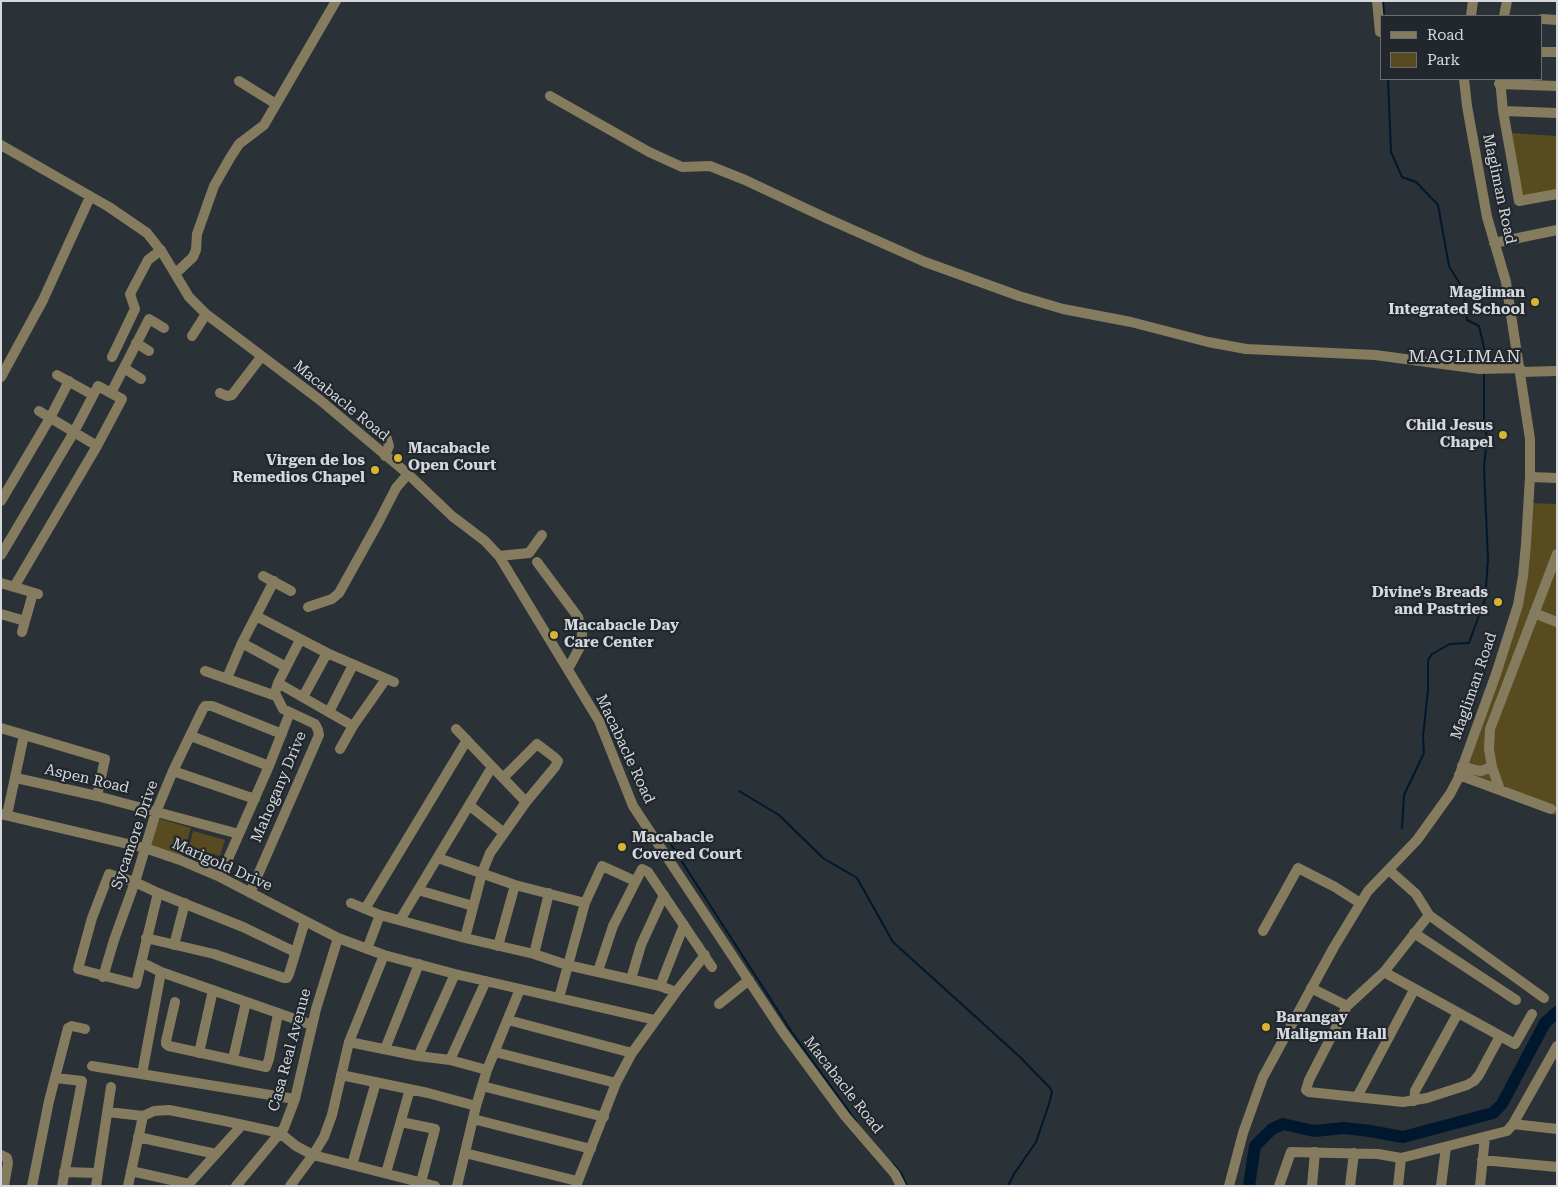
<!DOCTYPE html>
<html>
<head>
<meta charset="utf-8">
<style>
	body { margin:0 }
	#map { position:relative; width:1558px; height:1187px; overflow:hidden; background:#2a3137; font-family:"Roboto Serif",serif }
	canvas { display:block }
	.frame { position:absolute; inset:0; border:2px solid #d5d9dd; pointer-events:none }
	.legend { position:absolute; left:1380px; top:15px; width:162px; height:65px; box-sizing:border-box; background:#21272d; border:1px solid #696e73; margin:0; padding:6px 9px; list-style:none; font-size:15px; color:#d5d9dd }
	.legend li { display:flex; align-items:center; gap:10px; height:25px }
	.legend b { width:25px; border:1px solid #696e73 }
</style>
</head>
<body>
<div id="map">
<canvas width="1558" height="1187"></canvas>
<div class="frame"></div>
<ul class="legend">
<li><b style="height:6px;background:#857c5f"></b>Road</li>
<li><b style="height:14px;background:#584b20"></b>Park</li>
</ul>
</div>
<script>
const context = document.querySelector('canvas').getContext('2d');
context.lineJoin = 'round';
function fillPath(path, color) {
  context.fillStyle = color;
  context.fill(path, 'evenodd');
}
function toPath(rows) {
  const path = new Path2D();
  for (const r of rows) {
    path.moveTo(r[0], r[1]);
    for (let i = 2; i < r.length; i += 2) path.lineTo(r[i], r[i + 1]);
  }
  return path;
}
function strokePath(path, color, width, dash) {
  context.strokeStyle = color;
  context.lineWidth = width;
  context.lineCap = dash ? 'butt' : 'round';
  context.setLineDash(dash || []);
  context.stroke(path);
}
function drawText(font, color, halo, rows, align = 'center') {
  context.font = font + ' "Roboto Serif",serif';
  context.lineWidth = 4.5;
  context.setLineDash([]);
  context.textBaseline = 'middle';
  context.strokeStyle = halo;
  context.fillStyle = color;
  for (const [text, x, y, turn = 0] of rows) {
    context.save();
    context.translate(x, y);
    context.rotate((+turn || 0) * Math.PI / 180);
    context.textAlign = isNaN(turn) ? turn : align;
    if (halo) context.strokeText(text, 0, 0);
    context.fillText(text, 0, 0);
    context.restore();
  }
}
fillPath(toPath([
	[1511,133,1557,136,1557,191,1523,198],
	[1528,503,1557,504,1557,816,1458,779,1518,605],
	[157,818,191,828,182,856,148,846],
	[193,831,225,840,220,856,189,847]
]), '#584b20');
strokePath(toPath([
	[1383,1,1384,16],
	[1388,79,1391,152,1402,177,1416,182,1438,205,1449,266,1463,289,1467,320,1479,326,1487,360,1486,366],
	[739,791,779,815,823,858,857,878,893,942,1020,1057,1050,1088,1052,1092,1049,1104,1036,1142,1014,1174,1008,1186],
	[1402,828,1404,795,1424,753,1423,736,1428,690,1428,660,1432,654,1450,644,1469,643,1485,599,1488,560,1484,468,1487,437,1484,425,1484,373],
	[661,840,668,840,793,1034,856,1121],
	[893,1164,901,1173,907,1186]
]), '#00182e', 2);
strokePath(toPath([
	[1249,1186,1255,1146,1272,1129,1283,1124,1314,1131,1344,1128,1370,1131,1403,1137,1493,1113,1502,1104,1545,1023,1557,1012]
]), '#00182e', 12);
strokePath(toPath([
	[1377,1,1380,32],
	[1471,16,1473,1],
	[1504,16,1507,1],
	[1542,19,1557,20],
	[1542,52,1557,52],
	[1500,79,1503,111,1519,201,1557,194],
	[239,81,276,104],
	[1499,84,1557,86],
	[550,96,649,152,682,167,710,166,745,180,826,218,925,262,1019,296,1063,309,1131,322,1208,342,1246,349,1375,355,1480,369,1520,368],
	[1503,111,1557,113],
	[1,145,109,207,147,233,162,252,189,297,206,314,320,400,408,474,452,516,485,541,499,556,599,721,633,806,783,1032,845,1116,895,1174,901,1186],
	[1494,243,1557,230],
	[176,273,193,257,196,250,197,234,214,186,230,158,239,144,264,125,336,1],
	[192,336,206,314],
	[136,343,149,351],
	[112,357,135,309,130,294,148,260,161,250],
	[124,368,141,379],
	[1520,372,1557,371],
	[57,375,93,395],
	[1,377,43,300,90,197],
	[111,393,149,319,164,328],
	[220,393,227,396,232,395,261,357],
	[39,411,97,446],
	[364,421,387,439,389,446,385,456],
	[1530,477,1557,478],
	[1,501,50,418,69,381],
	[1,555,74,432,98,386,122,399,97,446,14,587],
	[499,556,529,553,542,535],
	[537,562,578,617,582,633,581,645,568,669],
	[263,576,291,591],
	[1,583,38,594],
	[308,607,332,599,339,593,378,523,396,488,408,474],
	[1534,613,1557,622],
	[1,614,25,621],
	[256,616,327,653,394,682],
	[22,632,33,593],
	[242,643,286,667],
	[205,671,276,696],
	[227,678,242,643,274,581],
	[278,683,353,726],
	[303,697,327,653],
	[329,712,353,665],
	[1,728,105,759,97,796],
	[456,729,526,802],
	[191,736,269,766],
	[340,749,353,726,386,679],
	[1462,766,1475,770,1481,771,1492,767],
	[173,771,255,799],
	[1459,775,1551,809],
	[16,778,97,796,239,834],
	[1500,790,1492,767,1489,749,1490,729,1557,554],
	[469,805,504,833],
	[1,814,145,848,180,860,220,877,338,938,384,955,455,974,655,1020],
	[7,815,24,735],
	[438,858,515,885,585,903],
	[1389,870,1416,894,1429,915],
	[220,877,269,766,289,715],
	[418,890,473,906],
	[158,893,136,984,78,969,92,918,109,874,135,882,158,893,243,927,295,952],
	[250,893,319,735,318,730,315,724,283,709,275,693,278,683,300,640],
	[351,903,380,915],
	[365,909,467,740],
	[400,920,492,767],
	[1263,931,1298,868,1335,887,1360,903],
	[1414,933,1516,1000],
	[146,938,214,954,284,978,287,978,289,974,305,921],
	[465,938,482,873,490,853,526,802,555,767,558,761,554,757,537,744,503,778],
	[174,945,185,903],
	[498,946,515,885],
	[367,949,380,915,465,938,534,954,567,965,660,986,676,992],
	[534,954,549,893],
	[147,965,161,972,312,1025],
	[598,971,613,926,642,869,648,872,712,967],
	[1384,972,1515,1044,1532,1014],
	[103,977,114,940,135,882,156,812,173,771,203,709,205,706,212,706,282,734],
	[631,979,641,945,664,895],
	[660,986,684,925],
	[1311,988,1347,1006],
	[559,998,585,903,602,866,635,881],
	[175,1002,166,1041,166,1044,169,1046,266,1067,269,1059,278,1014],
	[719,1004,749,980],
	[508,1020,632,1053],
	[1500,1036,1479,1075,1474,1081,1467,1085,1427,1098,1403,1102,1309,1092,1306,1090,1309,1080,1347,1006,1384,972,1429,915,1544,998],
	[349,1042,418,1056,450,1060,487,1070],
	[385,1049,419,964],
	[495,1052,616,1083],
	[199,1053,213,990],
	[418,1056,455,974],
	[233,1059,246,1002],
	[450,1060,486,981],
	[92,1066,295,1099],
	[142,1074,161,972],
	[341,1075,428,1093,476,1106],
	[56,1078,82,1081,62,1186],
	[482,1086,604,1117],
	[1357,1097,1414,990],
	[1414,1101,1415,1091,1458,1013],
	[108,1112,143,1116,154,1111,169,1110,225,1121,280,1133,296,1146,313,1155,435,1186],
	[473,1119,591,1149],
	[401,1122,435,1129,421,1182],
	[1513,1124,1557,1129],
	[138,1137,216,1154],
	[465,1153,577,1181],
	[1,1155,7,1158,8,1163,4,1186],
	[1482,1160,1557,1167],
	[352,1165,376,1082],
	[131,1171,189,1184],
	[64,1172,98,1173],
	[386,1173,410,1089],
	[32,1186,49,1101,68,1028,72,1026,85,1029],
	[96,1186,111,1087],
	[128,1186,143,1116],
	[187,1186,242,1125],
	[236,1186,284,1128,295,1099,316,1009,338,938],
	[290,1186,313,1155,324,1137,332,1115,349,1042,384,955],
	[457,1186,476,1106,487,1070,520,989],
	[576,1186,616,1083,632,1053,676,992,705,955],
	[1229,1186,1243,1133,1263,1077,1334,947,1368,891,1417,840,1450,794,1458,779,1496,674,1518,605,1523,576,1526,544,1530,477,1530,439,1506,282,1487,217,1467,106,1464,79],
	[1279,1186,1291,1152,1378,1154,1401,1158,1507,1131,1513,1124,1557,1046],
	[1312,1186,1315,1152],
	[1350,1186,1354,1153],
	[1398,1186,1401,1158],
	[1441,1186,1446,1147],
	[1480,1186,1485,1137]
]), '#857c5f', 10);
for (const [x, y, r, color] of [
	[1535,302,5,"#d7b434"],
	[1503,435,5,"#d7b434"],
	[398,458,5,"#d7b434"],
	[375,470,5,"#d7b434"],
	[1498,602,5,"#d7b434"],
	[554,635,5,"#d7b434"],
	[622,847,5,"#d7b434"],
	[1266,1027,5,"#d7b434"]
]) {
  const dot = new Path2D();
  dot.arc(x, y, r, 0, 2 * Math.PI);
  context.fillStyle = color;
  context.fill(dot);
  strokePath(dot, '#21272d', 2);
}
drawText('15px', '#d5d9dd', '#21272d', [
	["Magliman Road",1499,189,78],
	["Macabacle Road",341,401,39],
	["Magliman Road",1474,686,-71],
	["Macabacle Road",625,749,65],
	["Aspen Road",87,779,13],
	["Mahogany Drive",279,787,-67],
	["Sycamore Drive",135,835,-71],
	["Marigold Drive",222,865,24],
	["Casa Real Avenue",290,1050,-75],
	["Macabacle Road",843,1085,52]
]);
drawText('bold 15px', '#d5d9dd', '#21272d', [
	["Magliman",1525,293],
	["Integrated School",1525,310],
	["Child Jesus",1493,426],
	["Chapel",1493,443],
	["Macabacle",408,449,"left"],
	["Open Court",408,466,"left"],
	["Virgen de los",365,461],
	["Remedios Chapel",365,478],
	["Divine's Breads",1488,593],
	["and Pastries",1488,610],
	["Macabacle Day",564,626,"left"],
	["Care Center",564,643,"left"],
	["Macabacle",632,838,"left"],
	["Covered Court",632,855,"left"],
	["Barangay",1276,1018,"left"],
	["Maligman Hall",1276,1035,"left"]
], 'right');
context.letterSpacing = '1px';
drawText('18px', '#d5d9dd', '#21272d', [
	["MAGLIMAN",1465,357]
]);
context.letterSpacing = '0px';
</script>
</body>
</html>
